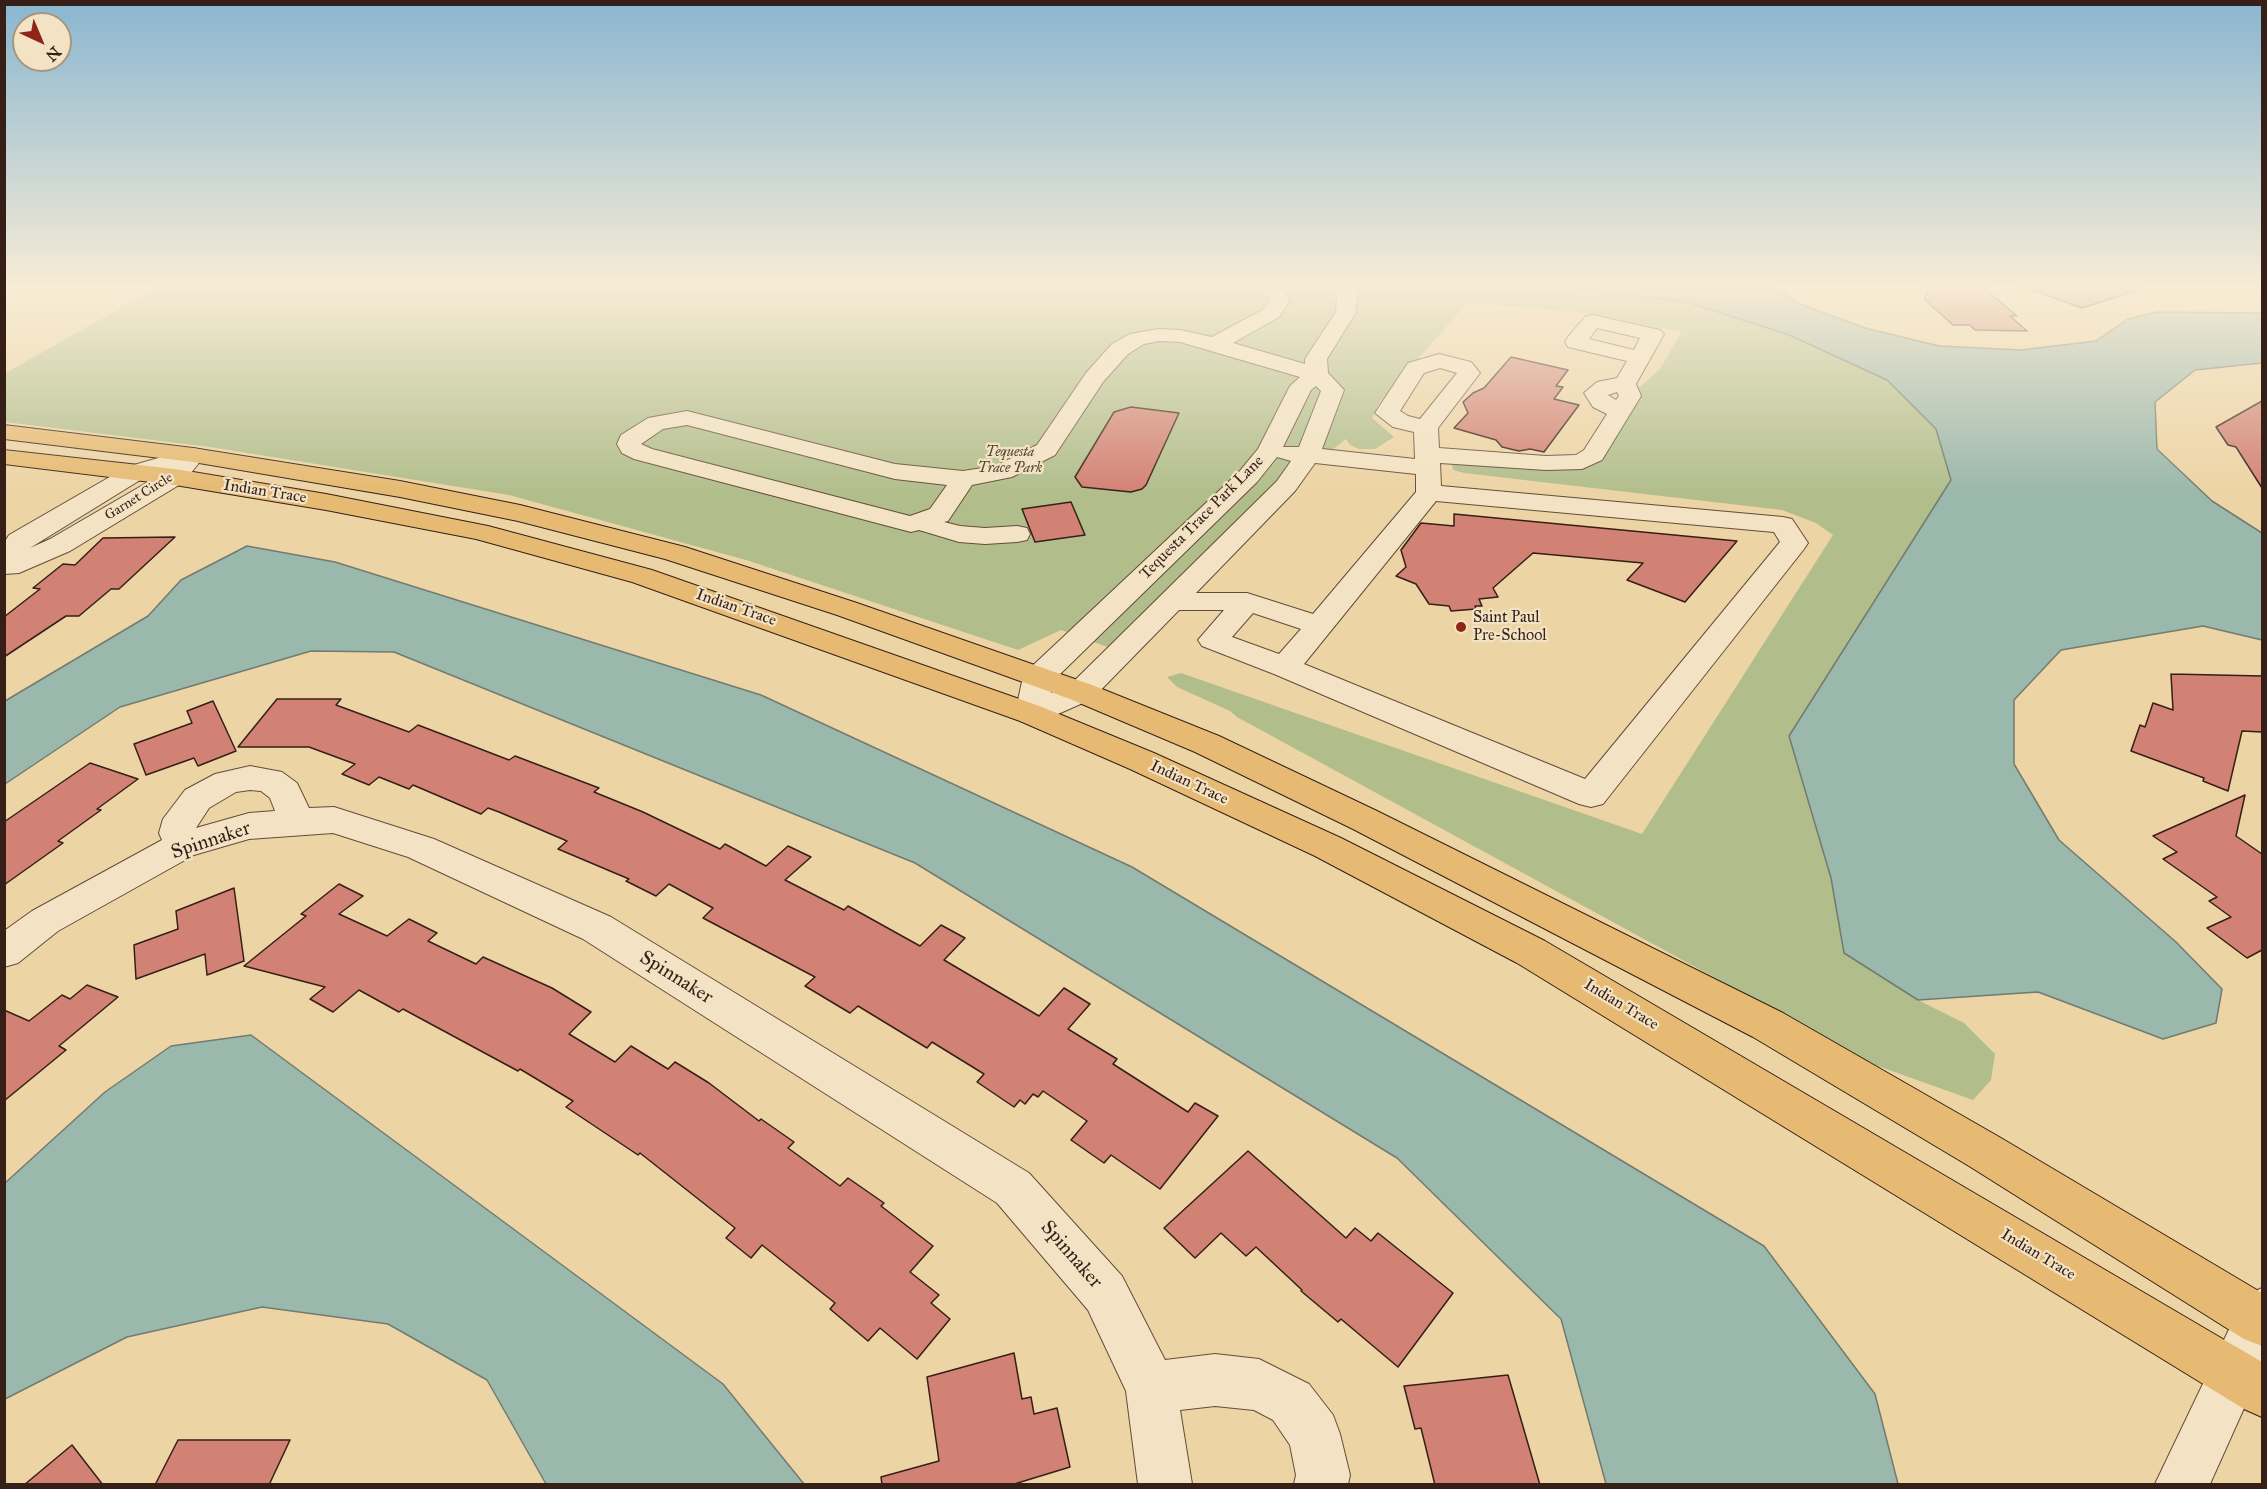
<!DOCTYPE html>
<html>
<head>
<meta charset="utf-8">
<style>
	body { margin:0 }
	#map { position:relative; width:2267px; height:1489px; overflow:hidden; background:#edd4a5; font-family:"IM FELL Great Primer",serif }
	canvas { display:block }
	.frame { position:absolute; inset:0; border:6px solid #351f16; pointer-events:none }
	.north { position:absolute; left:12px; top:12px; width:60px; height:60px; box-sizing:border-box; background:#f3e3c4; border:2px solid #a7957e; border-radius:50%; rotate:136deg; font-size:16px; font-weight:700; line-height:24px; text-align:center; color:#351f16 }
	.north::after { content:''; display:block; margin:auto; width:21px; height:27px; background:#8f2418; clip-path:polygon(50% 0,100% 100%,50% 72%,0 100%) }
</style>
</head>
<body>
<div id="map">
<canvas width="2267" height="1489"></canvas>
<div class="frame"></div>
<div class="north">N</div>
</div>
<script>
const context = document.querySelector('canvas').getContext('2d');
context.lineJoin = 'round';
function fillPath(path, color) {
  context.fillStyle = color;
  context.fill(path, 'evenodd');
}
function toPath(rows) {
  const path = new Path2D();
  for (const r of rows) {
    path.moveTo(r[0], r[1]);
    for (let i = 2; i < r.length; i += 2) path.lineTo(r[i], r[i + 1]);
  }
  return path;
}
function strokePath(path, color, width, dash) {
  context.strokeStyle = color;
  context.lineWidth = width;
  context.lineCap = dash ? 'butt' : 'round';
  context.setLineDash(dash || []);
  context.stroke(path);
}
function drawText(font, color, halo, rows, align = 'center') {
  context.font = font + ' "IM FELL Great Primer",serif';
  context.lineWidth = 4.5;
  context.setLineDash([]);
  context.textBaseline = 'middle';
  context.strokeStyle = halo;
  context.fillStyle = color;
  for (const [text, x, y, turn = 0] of rows) {
    context.save();
    context.translate(x, y);
    context.rotate((+turn || 0) * Math.PI / 180);
    context.textAlign = isNaN(turn) ? turn : align;
    if (halo) context.strokeText(text, 0, 0);
    context.fillText(text, 0, 0);
    context.restore();
  }
}
fillPath(toPath([
	[163,284,1534,284,1686,302,1787,334,1887,380,1936,429,1951,480,1789,736,1831,878,1844,953,1918,1000,1964,1023,1995,1054,1991,1080,1973,1100,1875,1065,1237,717,1230,711,1177,687,1167,677,1181,673,1642,834,1833,535,1816,523,1782,510,1464,473,1453,470,1452,465,1466,462,1582,462,1630,396,1659,370,1682,332,1581,313,1468,302,1379,403,1372,418,1394,437,1375,449,1359,449,1350,445,1346,439,1286,486,1121,652,1061,630,1018,650,746,560,509,495,210,447,5,422,4,374]
]), '#b1be8c');
const water = toPath([
	[1534,284,1770,284,1800,304,1865,328,1939,346,2021,350,2096,341,2128,319,2157,312,2262,313,2262,363,2195,370,2155,402,2157,449,2212,501,2262,533,2262,640,2203,626,2061,650,2014,700,2014,764,2059,840,2176,942,2222,989,2216,1023,2163,1039,2038,992,1918,1000,1844,953,1831,878,1789,736,1951,480,1936,429,1887,380,1787,334,1686,302,1534,284],
	[247,546,335,562,761,695,1132,867,1764,1246,1875,1394,1898,1484,1606,1484,1561,1319,1397,1158,915,863,394,652,311,651,120,707,5,784,5,701,148,616,181,580,247,546],
	[251,1035,723,1384,804,1484,546,1484,487,1380,388,1324,262,1307,127,1337,5,1399,5,1183,105,1092,171,1046,251,1035]
]);
fillPath(water, '#9ab8ac');
strokePath(water, '#727b70', 1.5);
const building = toPath([
	[1928,284,1979,284,2017,316,2010,316,2027,331,1975,330,1970,325,1953,325,1925,300,1928,284],
	[2025,284,2141,284,2141,289,2082,308,2024,287,2025,284],
	[1511,357,1568,370,1556,386,1563,387,1554,399,1579,405,1544,452,1530,449,1519,451,1502,447,1496,440,1454,428,1468,413,1463,402,1473,393,1484,388,1511,357],
	[2262,401,2262,488,2236,447,2228,445,2216,427,2262,401],
	[1131,407,1179,413,1146,485,1142,489,1131,492,1082,487,1075,477,1114,412,1131,407],
	[1071,502,1085,535,1035,542,1022,509,1071,502],
	[1454,514,1737,541,1685,602,1627,580,1643,563,1533,553,1493,588,1498,597,1479,599,1482,606,1475,606,1476,609,1451,611,1449,606,1429,604,1416,584,1396,576,1406,567,1401,550,1421,523,1454,526,1454,514],
	[175,537,119,589,111,589,79,616,66,616,4,657,4,617,40,589,33,588,63,564,75,565,103,538,175,537],
	[2171,674,2262,676,2262,732,2242,731,2228,791,2203,781,2204,778,2131,751,2140,725,2145,727,2153,703,2173,710,2171,674],
	[277,699,341,699,336,705,409,732,418,725,509,760,515,756,599,788,594,792,643,812,720,849,725,844,766,866,788,846,811,857,785,880,844,910,848,906,920,946,941,925,965,938,944,960,1039,1016,1064,988,1090,1004,1068,1029,1117,1059,1113,1064,1188,1112,1195,1103,1218,1116,1160,1189,1111,1155,1104,1163,1071,1140,1087,1121,1043,1091,1038,1097,1033,1094,1025,1104,1020,1100,1014,1107,977,1082,984,1074,932,1042,927,1048,858,1006,850,1013,805,986,815,977,703,918,713,908,669,884,656,896,626,881,629,879,558,849,567,841,499,812,488,808,481,814,413,785,409,789,379,777,369,785,342,774,355,764,309,747,238,747,277,699],
	[213,701,236,751,198,766,194,758,146,775,134,744,192,723,187,711,213,701],
	[90,763,138,779,97,809,101,810,58,841,63,843,4,885,4,822,90,763],
	[2245,795,2236,836,2262,854,2262,950,2247,958,2207,928,2231,917,2209,901,2217,897,2163,859,2177,852,2153,836,2245,795],
	[339,884,363,896,339,914,387,936,409,919,437,933,428,941,476,964,483,957,552,988,591,1012,569,1034,615,1062,631,1046,668,1069,675,1062,709,1083,759,1121,761,1119,794,1142,788,1148,840,1186,848,1178,884,1203,881,1206,933,1246,910,1272,939,1295,931,1303,950,1319,917,1359,880,1328,868,1341,830,1309,835,1303,762,1245,751,1258,726,1238,735,1228,640,1153,638,1155,566,1107,573,1101,520,1069,518,1071,403,1009,399,1012,359,990,333,1012,310,999,325,987,244,966,306,916,301,914,339,884],
	[234,888,244,961,207,975,205,954,136,979,134,945,178,929,176,911,234,888],
	[87,985,118,997,59,1046,66,1050,4,1101,4,1010,29,1021,62,995,70,999,87,985],
	[1248,1151,1346,1238,1355,1228,1371,1241,1378,1233,1453,1293,1398,1367,1341,1319,1338,1322,1301,1291,1302,1290,1256,1247,1246,1256,1221,1233,1195,1258,1164,1228,1248,1151],
	[1014,1353,1022,1399,1031,1397,1034,1414,1057,1408,1070,1467,1011,1485,882,1485,881,1477,939,1461,927,1377,1014,1353],
	[1508,1375,1540,1485,1435,1485,1421,1428,1415,1429,1404,1386,1508,1375],
	[178,1440,290,1440,269,1485,155,1485,178,1440],
	[72,1445,103,1485,24,1485,72,1445]
]);
fillPath(building, '#d28275');
strokePath(building, '#351f16', 1.5);
const minor = toPath([
	[1256,284,1277,284,1290,300,1279,317,1233,343,1305,364,1305,359,1336,312,1337,294,1328,284,1350,284,1357,292,1356,312,1327,359,1328,373,1344,390,1322,449,1415,459,1414,432,1393,427,1375,413,1408,363,1439,354,1471,362,1480,373,1438,428,1439,448,1546,456,1576,455,1584,450,1607,414,1593,407,1584,393,1597,382,1617,378,1627,361,1568,347,1565,342,1568,337,1585,317,1592,315,1660,330,1664,334,1636,384,1641,396,1602,460,1582,469,1546,470,1440,463,1441,486,1783,517,1792,519,1808,543,1804,549,1603,804,1591,807,1579,804,1274,674,1202,646,1198,640,1224,610,1179,610,1092,699,1042,721,1031,724,1020,721,1015,714,1023,677,1028,670,1239,472,1258,449,1290,386,1300,377,1180,342,1159,341,1144,344,1128,354,1103,382,1055,455,1012,477,972,485,948,521,944,522,960,526,985,528,1017,526,1027,528,1030,534,1027,540,1017,542,985,544,959,542,919,530,911,532,634,459,622,453,617,444,621,435,648,418,687,411,895,464,963,471,996,466,1037,445,1086,373,1112,344,1130,334,1159,329,1180,330,1212,337,1264,309,1270,300,1256,284],
	[1597,328,1640,338,1634,350,1589,339,1597,328],
	[1440,368,1457,373,1420,419,1408,416,1400,411,1424,373,1440,368],
	[1316,386,1321,391,1299,447,1283,447,1311,390,1316,386],
	[1617,392,1619,396,1616,400,1608,395,1617,392],
	[687,425,895,479,947,485,930,509,910,516,652,449,641,444,663,429,687,425],
	[1277,457,1291,461,1277,481,1070,685,1051,693,1054,680,1257,482,1277,457],
	[1315,463,1416,474,1416,492,1313,614,1247,593,1196,593,1295,491,1315,463],
	[1436,501,1774,532,1780,542,1585,779,1304,664,1436,501],
	[1253,613,1301,629,1279,654,1232,637,1253,613],
	[193,448,202,450,205,455,184,482,70,551,19,573,4,574,4,543,9,535,127,467,193,448],
	[167,471,50,539,30,548,145,477,167,471],
	[250,766,282,772,297,783,309,808,334,807,434,839,611,917,1029,1173,1122,1276,1165,1360,1215,1354,1259,1359,1309,1384,1333,1415,1340,1434,1350,1475,1348,1484,1294,1484,1296,1475,1290,1445,1273,1420,1254,1410,1215,1406,1180,1410,1192,1484,1138,1484,1126,1391,1088,1310,997,1203,583,939,408,857,333,833,249,839,194,855,58,931,18,963,4,967,4,931,32,911,162,840,159,833,163,819,185,790,215,774,250,766],
	[250,790,261,791,270,798,275,811,249,813,196,828,209,808,236,792,250,790],
	[2262,1288,2262,1368,2210,1484,2155,1484,2245,1296,2262,1288]
]);
const major = toPath([
	[4,425,193,448,400,481,520,505,685,547,857,603,1092,685,1219,736,1377,811,1783,1013,2001,1138,2262,1293,2262,1346,2244,1339,1969,1166,1753,1037,1353,829,1195,752,1070,699,837,615,665,559,518,521,400,497,193,462,4,439,4,425],
	[4,450,175,469,326,494,488,526,652,570,1042,707,1154,753,1341,838,1545,941,2262,1362,2262,1417,2244,1409,1517,963,1315,856,1130,769,1020,721,632,582,476,539,326,510,175,485,4,464,4,450]
]);
strokePath(minor, '#634c3a', 2);
strokePath(major, '#351f16', 2);
fillPath(minor, '#f3e3c4');
fillPath(major, '#e6ba72');
const sky = context.createLinearGradient(0, 0, 0, 493);
sky.addColorStop(0, '#89b6d0');
sky.addColorStop(0.58, '#f7ecd6');
sky.addColorStop(1, '#f7ecd600');
context.fillStyle = sky;
context.fillRect(0, 0, 2267, 493);
for (const [x, y, r, color] of [
	[1461,627,6,"#8f2418"]
]) {
  const dot = new Path2D();
  dot.arc(x, y, r, 0, 2 * Math.PI);
  context.fillStyle = color;
  context.fill(dot);
  strokePath(dot, '#f3e3c4', 2);
}
drawText('italic 14px', '#544734', '#f3e3c4', [
	["Tequesta",1010,453],
	["Trace Park",1010,469]
]);
drawText('14px', '#351f16', '#f3e3c4', [
	["Garnet Circle",139,497,-32]
]);
drawText('16px', '#351f16', '#f3e3c4', [
	["Indian Trace",265,492,9],
	["Tequesta Trace Park Lane",1202,518,-45],
	["Indian Trace",736,608,19],
	["Indian Trace",1189,783,25],
	["Indian Trace",1621,1005,31],
	["Indian Trace",2038,1255,31]
]);
drawText('16px', '#351f16', '#f3e3c4', [
	["Saint Paul",1473,618],
	["Pre-School",1473,636]
], 'left');
drawText('20px', '#351f16', '#f3e3c4', [
	["Spinnaker",211,841,-18],
	["Spinnaker",676,978,32],
	["Spinnaker",1071,1255,49]
]);
</script>
</body>
</html>
